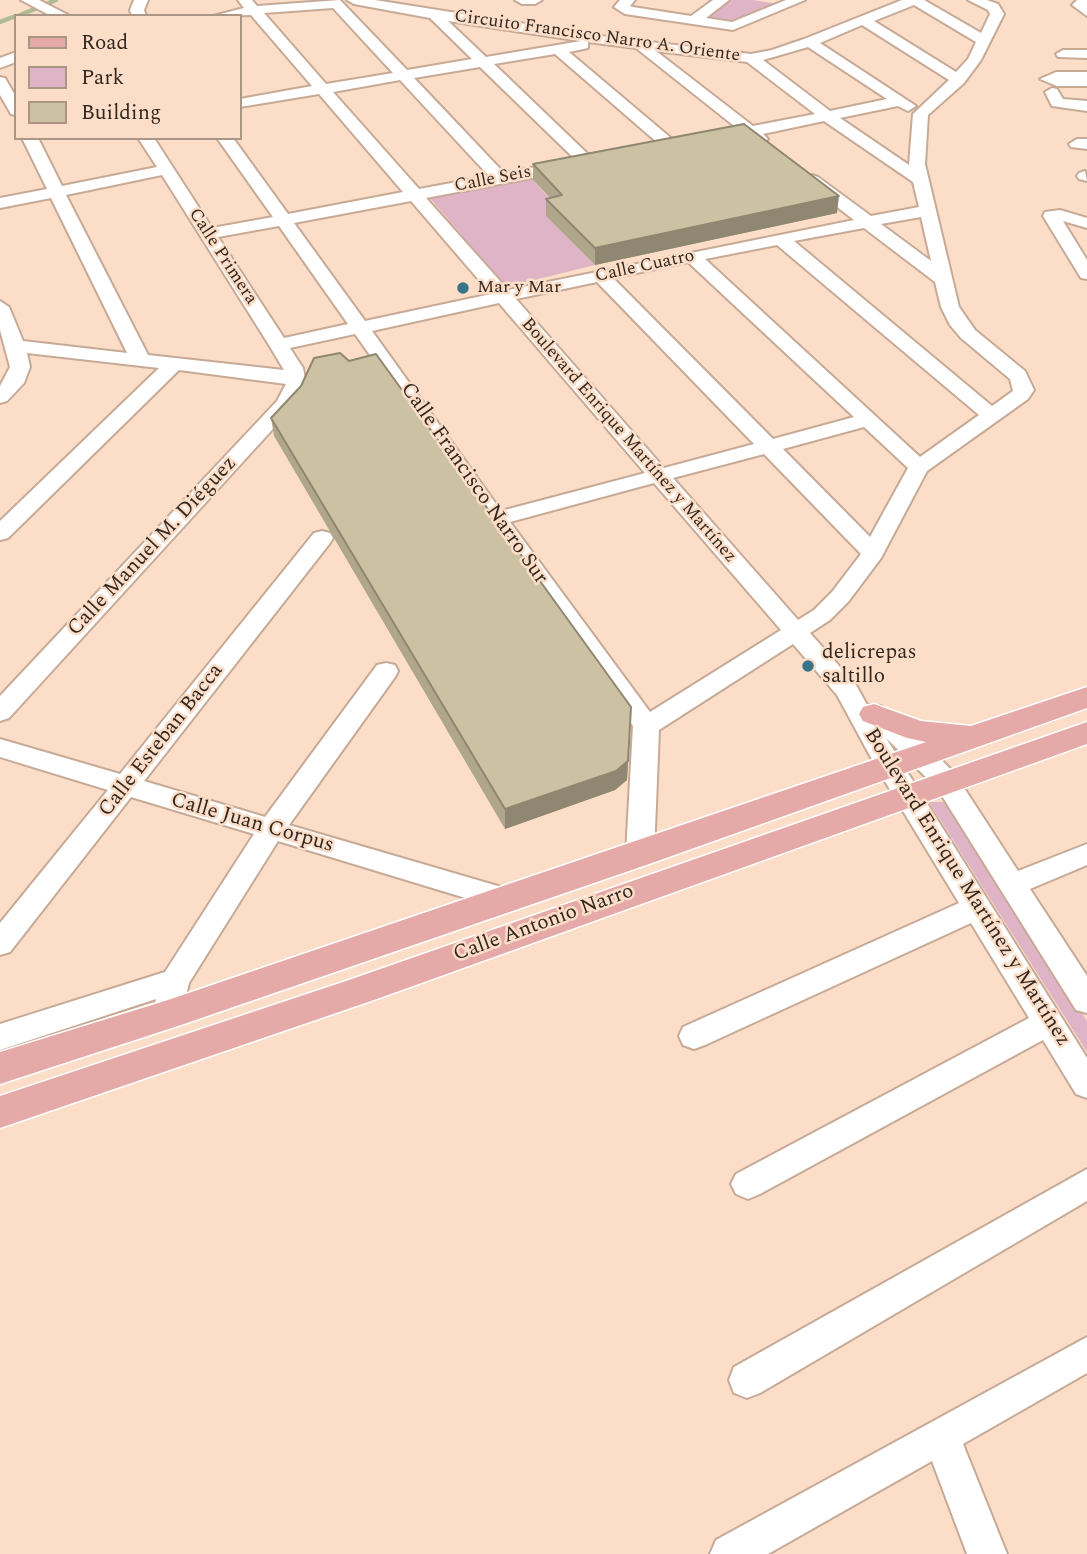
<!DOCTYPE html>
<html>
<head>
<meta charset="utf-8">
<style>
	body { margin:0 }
	#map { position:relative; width:1087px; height:1554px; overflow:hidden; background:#fcdec8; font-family:Spectral,serif }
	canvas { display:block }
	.legend { position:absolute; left:14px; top:14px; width:228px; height:126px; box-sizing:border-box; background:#fcdec8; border:2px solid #ab9584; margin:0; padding:9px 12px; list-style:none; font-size:21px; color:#32271f }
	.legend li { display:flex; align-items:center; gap:14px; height:35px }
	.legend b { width:35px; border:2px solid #ab9584 }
</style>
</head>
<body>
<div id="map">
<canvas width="1087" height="1554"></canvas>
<ul class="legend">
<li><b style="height:9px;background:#e5aaa7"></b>Road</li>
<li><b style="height:19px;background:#dfb4c6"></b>Park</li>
<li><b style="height:19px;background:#ccc1a2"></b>Building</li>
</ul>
</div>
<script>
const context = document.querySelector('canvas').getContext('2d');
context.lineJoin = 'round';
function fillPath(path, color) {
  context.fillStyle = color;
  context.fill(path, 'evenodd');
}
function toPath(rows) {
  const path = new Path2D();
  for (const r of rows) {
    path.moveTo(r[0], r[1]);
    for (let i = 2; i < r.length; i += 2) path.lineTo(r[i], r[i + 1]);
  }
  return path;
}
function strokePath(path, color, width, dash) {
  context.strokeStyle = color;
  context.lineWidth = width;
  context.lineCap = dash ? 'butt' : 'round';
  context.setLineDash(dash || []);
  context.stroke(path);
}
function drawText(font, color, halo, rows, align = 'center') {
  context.font = font + ' Spectral,serif';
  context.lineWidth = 5;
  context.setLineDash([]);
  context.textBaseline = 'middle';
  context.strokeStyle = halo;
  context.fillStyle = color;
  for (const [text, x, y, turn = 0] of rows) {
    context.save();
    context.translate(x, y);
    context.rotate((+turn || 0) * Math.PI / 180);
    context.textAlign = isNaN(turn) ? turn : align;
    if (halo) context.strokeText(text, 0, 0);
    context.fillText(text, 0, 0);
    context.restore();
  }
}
fillPath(toPath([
	[730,0,753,0,779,4,734,24,704,19],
	[529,176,562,212,547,216,595,265,506,287,428,196],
	[929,802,948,802,1087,1021,1087,1052]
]), '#dfb4c6');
strokePath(toPath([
	[18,16,56,0],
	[0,22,16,16]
]), '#adbc92', 4.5);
const minor = toPath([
	[21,0,39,0,70,16,51,16,21,0],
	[134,0,148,0,144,10,146,16,132,16,130,10,134,0],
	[238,0,252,0,257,6,340,0,407,70,472,59,430,18,354,4,347,0,375,0,608,37,751,54,772,50,804,39,902,0,924,0,981,33,990,14,988,10,968,0,987,0,998,4,1004,14,981,60,964,83,928,115,925,164,959,307,975,330,1025,371,1034,390,1028,399,927,471,881,558,848,602,830,620,810,633,856,685,867,705,881,706,930,748,955,774,1018,871,1087,844,1087,865,1030,889,1087,976,1087,1013,1076,1010,937,788,886,738,1087,1058,1087,1098,1076,1094,1043,1040,760,1194,748,1199,736,1194,731,1184,736,1174,1029,1018,971,923,705,1045,694,1049,683,1045,679,1036,683,1027,959,903,875,765,837,695,793,644,659,730,654,854,650,861,640,864,630,861,626,854,633,726,355,334,290,348,303,368,306,384,292,408,9,718,0,721,0,696,277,401,286,384,179,370,8,538,0,540,0,521,159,368,27,353,30,367,24,383,7,401,0,403,0,386,10,367,0,330,0,301,9,307,23,341,127,353,51,198,0,208,0,198,47,189,22,138,38,138,62,186,157,167,138,138,154,138,212,228,273,217,217,138,233,138,288,214,403,192,319,94,240,107,240,99,312,86,251,15,213,16,244,8,238,0],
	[914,5,976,42,968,59,956,72,874,21,914,5],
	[333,8,393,73,326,84,264,13,333,8],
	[448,21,581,41,486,57,448,21],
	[862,25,949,80,913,114,909,165,840,118,898,106,908,111,916,106,820,43,862,25],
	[588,42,636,48,738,129,713,135,711,138,713,141,748,137,760,144,768,139,763,134,824,121,913,182,919,207,871,216,818,177,812,175,804,180,806,183,854,220,508,290,426,198,568,171,576,166,568,161,504,173,414,78,480,67,582,166,594,166,596,163,594,160,494,64,555,54,666,150,678,150,680,147,678,144,569,52,588,48,588,42],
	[808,47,887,99,830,111,763,60,808,47],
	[656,51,747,62,815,114,753,126,656,51],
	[400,80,489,176,419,189,333,92,400,80],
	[162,175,269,345,284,370,148,355,66,195,162,175],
	[411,201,491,294,365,321,294,223,411,201],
	[921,217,931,261,881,224,921,217],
	[279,226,348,324,284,338,218,237,279,226],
	[864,228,935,282,941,307,950,325,961,338,1010,379,1013,391,992,406,794,241,864,228],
	[777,245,979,415,920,457,705,259,777,245],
	[688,262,854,417,773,439,613,278,688,262],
	[597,282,754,444,664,468,516,299,597,282],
	[499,303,645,473,501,511,372,331,499,303],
	[864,427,908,468,870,537,783,449,864,427],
	[764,454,861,554,832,592,814,610,798,620,673,478,764,454],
	[654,483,781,630,650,712,510,522,654,483],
	[515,0,542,0,535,4,522,4,515,0],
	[620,0,635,0,630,6,633,7,691,16,713,0,729,0,706,18,732,22,786,0,805,0,733,30,625,14,614,7,620,0],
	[1077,0,1087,0,1087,16,1072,5,1077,0],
	[1063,50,1087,50,1087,58,1058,57,1056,54,1063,50],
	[16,52,16,62,0,68,0,58,16,52],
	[1056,72,1087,72,1087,86,1057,86,1040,79,1056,72],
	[0,77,5,78,16,97,16,115,11,114,0,95,0,77],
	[1052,88,1057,89,1063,99,1087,101,1087,111,1052,106,1045,92,1052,88],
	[1077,139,1087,139,1087,149,1071,147,1069,144,1077,139],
	[1085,171,1087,181,1079,179,1077,176,1079,173,1085,171],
	[1060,210,1087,218,1087,228,1063,221,1087,260,1087,279,1081,278,1043,216,1045,212,1060,210],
	[322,531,330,533,333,538,330,543,144,781,265,817,377,665,386,663,395,665,398,671,395,677,289,825,515,891,519,899,515,907,505,910,278,841,189,983,179,1024,168,1027,157,1024,153,1015,156,999,0,1050,0,1024,165,972,254,834,131,797,10,952,0,955,0,923,108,790,0,757,0,739,120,774,314,533,322,531],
	[1087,1169,1087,1201,760,1393,747,1398,734,1393,729,1380,734,1367,1087,1169],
	[1087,1337,1087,1373,963,1444,1007,1554,967,1554,932,1461,768,1554,710,1554,716,1540,1087,1337]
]);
const major = toPath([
	[1087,687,1087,708,652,863,181,1025,0,1084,0,1052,168,1000,926,742,907,738,863,721,859,714,863,707,874,704,921,721,971,726,1087,687],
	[1087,722,1087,744,374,1000,0,1128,0,1096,349,980,1087,722]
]);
strokePath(minor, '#c7aa96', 4);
strokePath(major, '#fff', 3);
fillPath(minor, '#fff');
fillPath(major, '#e5aaa7');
fillPath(toPath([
	[533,164,837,213,595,265,546,216,546,199,550,198,533,180],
	[271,418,631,707,627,780,615,790,505,829,274,436]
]), '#afa68b');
fillPath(toPath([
	[839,196,837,213,595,265,595,248],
	[628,761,627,780,615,790,505,829,505,809]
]), '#8f8771');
const building = toPath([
	[744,124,839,196,595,248,546,199,562,195,533,164,744,124],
	[340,353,349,361,376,354,631,707,628,761,616,771,505,809,271,418,301,386,314,358,340,353]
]);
fillPath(building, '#ccc1a2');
strokePath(building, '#8f8771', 2);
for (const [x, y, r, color] of [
	[463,288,7,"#36748a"],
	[808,666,7,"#36748a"]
]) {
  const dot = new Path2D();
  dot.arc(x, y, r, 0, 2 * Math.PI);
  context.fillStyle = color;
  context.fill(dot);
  strokePath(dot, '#fcdec8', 2.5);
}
drawText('18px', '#32271f', '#fcdec8', [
	["Circuito Francisco Narro A. Oriente",597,37,8],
	["Calle Seis",493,180,-11],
	["Calle Primera",222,257,57],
	["Calle Cuatro",645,267,-12],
	["Boulevard Enrique Martínez y Martínez",628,441,49]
]);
drawText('18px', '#32271f', '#fcdec8', [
	["Mar y Mar",477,288]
], 'left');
drawText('21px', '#32271f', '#fcdec8', [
	["Calle Francisco Narro Sur",473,484,55],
	["Calle Manuel M. Diéguez",153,547,-47],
	["Calle Esteban Bacca",162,741,-52],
	["Calle Juan Corpus",252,824,16],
	["Boulevard Enrique Martínez y Martínez",966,888,58],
	["Calle Antonio Narro",544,924,-20]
]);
drawText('21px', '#32271f', '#fcdec8', [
	["delicrepas",822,654],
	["saltillo",822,678]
], 'left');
</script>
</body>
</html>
